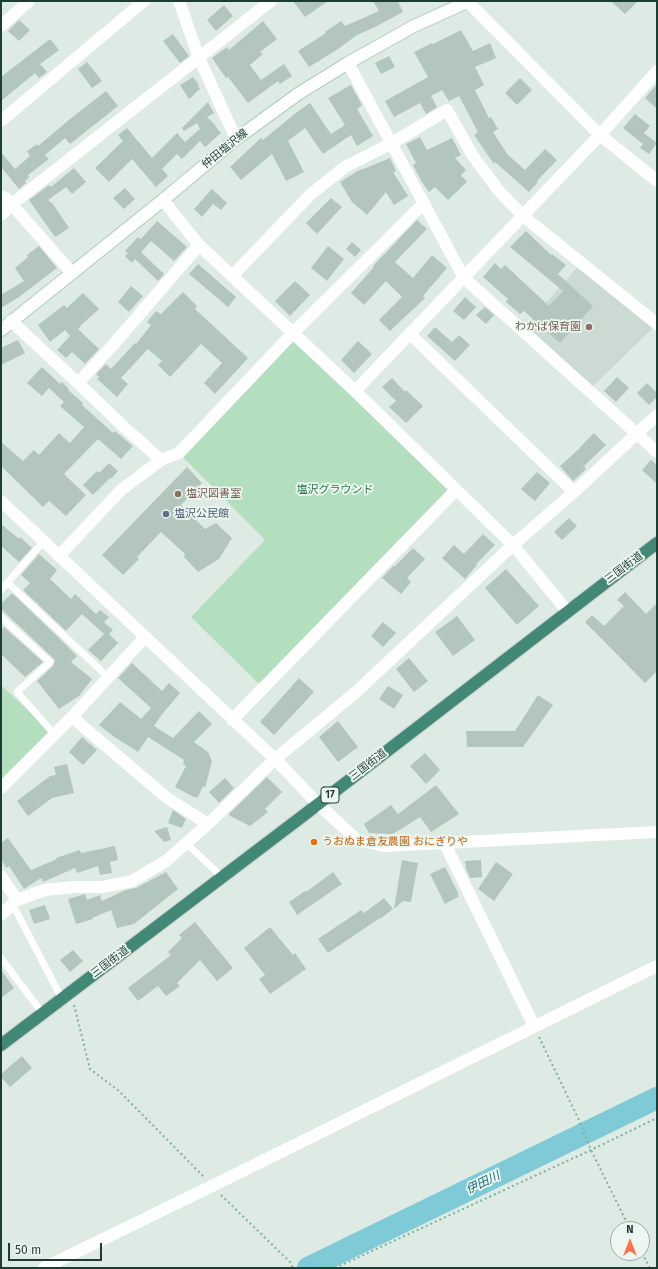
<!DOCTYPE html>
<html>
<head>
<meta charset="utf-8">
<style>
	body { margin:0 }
	#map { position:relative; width:658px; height:1269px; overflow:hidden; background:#ddebe4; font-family:"Fira Sans",sans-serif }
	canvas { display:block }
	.frame { position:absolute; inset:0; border:2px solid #1d3c33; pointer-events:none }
	.north { position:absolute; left:610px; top:1221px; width:40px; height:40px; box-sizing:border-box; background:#edf7f2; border:1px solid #9aaca6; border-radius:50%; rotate:0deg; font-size:11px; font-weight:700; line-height:16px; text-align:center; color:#1d3c33 }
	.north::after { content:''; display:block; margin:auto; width:14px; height:18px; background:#ff7247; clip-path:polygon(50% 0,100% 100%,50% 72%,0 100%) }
	.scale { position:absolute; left:8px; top:1243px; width:94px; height:18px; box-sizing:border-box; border:2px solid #1d3c33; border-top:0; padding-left:5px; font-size:12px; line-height:14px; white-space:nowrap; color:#1d3c33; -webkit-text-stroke:3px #edf7f2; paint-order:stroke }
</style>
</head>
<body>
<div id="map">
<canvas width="658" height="1269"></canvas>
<div class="frame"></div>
<div class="north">N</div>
<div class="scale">50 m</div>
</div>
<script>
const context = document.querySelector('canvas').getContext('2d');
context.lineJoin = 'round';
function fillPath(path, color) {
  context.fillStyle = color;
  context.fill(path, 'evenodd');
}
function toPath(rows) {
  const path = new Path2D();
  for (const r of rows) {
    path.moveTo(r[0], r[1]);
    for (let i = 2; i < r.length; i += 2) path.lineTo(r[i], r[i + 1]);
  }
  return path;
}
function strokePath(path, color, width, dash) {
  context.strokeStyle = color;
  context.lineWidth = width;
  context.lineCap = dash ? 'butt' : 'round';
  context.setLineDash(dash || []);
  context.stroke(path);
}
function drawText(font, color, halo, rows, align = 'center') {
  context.font = font + ' "Fira Sans","Noto Sans JP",sans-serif';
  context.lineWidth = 3.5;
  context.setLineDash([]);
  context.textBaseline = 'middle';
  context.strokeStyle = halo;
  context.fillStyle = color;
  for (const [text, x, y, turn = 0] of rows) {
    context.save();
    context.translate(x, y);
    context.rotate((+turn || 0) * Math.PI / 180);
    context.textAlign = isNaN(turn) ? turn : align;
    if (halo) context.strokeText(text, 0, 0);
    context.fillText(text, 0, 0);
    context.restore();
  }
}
fillPath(toPath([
	[581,263,657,324,589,390,522,330]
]), '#cbdbd3');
fillPath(toPath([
	[293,333,456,490,263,688,191,617,265,540,179,453],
	[1,685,54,734,1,788]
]), '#b3dfbe');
strokePath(toPath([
	[308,1268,657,1098]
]), '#7ecad7', 22);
fillPath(toPath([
	[293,1,328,1,305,17],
	[373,1,398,1,403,12,375,27,357,35,338,49,309,67,298,51,326,33,325,32,341,21,345,26,379,11],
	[611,1,638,1,625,14],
	[224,5,233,16,216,31,207,20],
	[19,20,30,30,19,41,8,31],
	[263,21,277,39,260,52,263,54,250,65,261,80,284,64,292,76,280,84,278,81,248,103,228,77,226,78,212,58,227,47,229,50],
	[461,30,473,51,490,43,496,58,475,67,484,85,475,90,489,118,491,117,498,129,493,132,507,154,525,170,545,149,557,160,537,181,538,182,529,192,495,162,494,164,474,135,478,132,459,96,449,101,442,90,431,96,437,107,426,114,420,103,394,117,385,101,428,77,414,52,432,43,433,44],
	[173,34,189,56,180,63,163,41],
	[50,39,59,50,40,64,47,72,39,78,35,73,1,101,1,77],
	[389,56,395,67,381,74,375,63],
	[87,62,102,81,92,88,78,69],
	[193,77,199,85,198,86,200,89,189,99,180,85],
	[520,78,532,90,517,105,505,93],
	[657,84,657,109,645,98],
	[351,85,362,105,357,109,373,136,357,146,351,135,323,154,305,128,288,141,304,172,286,181,272,154,241,180,230,167,261,138,263,140,297,112,310,103,331,134,345,125,328,98],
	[106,91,118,106,70,144,65,138,45,155,49,159,28,175,29,177,25,181,26,183,19,189,1,167,1,152,15,169,30,156,27,151,37,144,38,146,70,119],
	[208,102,214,113,207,117,216,126,215,126,221,133,205,147,200,141,182,159,177,154,162,169,168,176,156,187,132,159,109,182,95,168,123,141,118,135,127,128,152,158,177,133,185,142,200,129,197,123,184,131,182,128],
	[635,114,650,126,644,133,657,143,649,154,640,148,643,144,623,128],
	[420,137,427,150,452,138,461,155,455,158,466,170,461,175,467,182,448,200,435,187,429,192,422,182,413,165,416,163,406,144],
	[390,158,396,171,393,172,408,196,394,205,386,192,367,215,352,202,340,182,361,169,361,170],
	[74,168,86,182,72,194,66,187,48,200,53,204,69,228,55,237,29,200,49,185,51,187],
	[125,188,135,199,124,209,113,198],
	[212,189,227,203,221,210,213,204,202,217,194,209],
	[331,198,342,207,317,234,306,223],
	[417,220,427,229,395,262,413,278,432,255,447,268,423,296,425,298,390,331,379,320,402,297,386,281,364,305,351,293,374,267,373,266],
	[157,221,187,247,174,261,151,241,141,252,164,274,158,281,135,259,132,263,125,256,128,253,125,251,138,237,141,239],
	[526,231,551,255,552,254,566,265,558,274,593,306,560,343,524,311,520,314,506,302,508,299,483,277,495,263,501,269,505,265,549,306,563,291,510,247],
	[352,242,361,250,355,257,346,249],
	[39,246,57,268,19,297,1,308,1,295,24,281,15,268,28,257,27,255],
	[328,246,344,259,327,281,311,268],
	[198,264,236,297,228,307,189,274],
	[295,281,310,295,290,316,275,301],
	[131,286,143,296,129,312,118,302],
	[183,292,197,306,195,309,248,358,215,394,204,383,222,363,201,344,170,377,158,365,162,361,148,349,121,378,128,384,117,397,97,379,99,377,96,374,106,364,111,369,135,343,136,344,151,325,147,322,156,311,161,314],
	[83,293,99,309,80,326,81,327,78,329,99,349,85,364,72,352,66,358,57,350,70,336,65,330,50,342,38,325,64,305,67,308],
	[465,297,476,307,464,320,453,311],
	[485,307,494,315,486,324,476,315],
	[435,327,452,342,459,335,470,345,455,361,427,336],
	[18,340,25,353,1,365,1,348],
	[358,341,372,354,354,373,341,360],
	[42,367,60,384,62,382,69,389,68,390,83,403,82,405,113,433,115,431,133,446,121,459,98,439,64,474,86,495,66,516,49,501,43,507,1,466,1,442,23,461,34,450,39,455,59,433,70,443,84,427,60,406,64,402,49,388,42,396,27,383],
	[617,377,629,388,616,402,604,391],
	[392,378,405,392,406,390,423,406,406,423,389,407,396,401,382,387],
	[647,383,657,393,657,397,649,405,637,393],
	[594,433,606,445,584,466,586,469,573,481,560,466,580,448,580,447],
	[651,460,657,465,657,484,642,470],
	[109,463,118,471,111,479,110,478,93,495,83,485,97,471,99,473],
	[187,467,202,483,181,505,205,529,216,523,232,538,219,559,198,572,184,557,185,554,161,532,137,557,139,559,123,575,102,555],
	[537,472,550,483,535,501,521,489],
	[569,518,577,526,562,540,554,532],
	[1,524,19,539,20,537,32,548,19,562,1,546],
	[483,534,495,545,476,564,477,565,465,579,442,558,454,545,464,554],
	[413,548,425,559,407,578,411,582,401,594,382,578,393,566,394,567],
	[39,554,57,570,50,579,71,599,75,594,96,614,100,610,109,617,104,622,113,630,109,634,118,643,101,661,88,650,104,634,82,614,66,631,23,590,30,583,21,575],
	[506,569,539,606,517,625,485,588],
	[625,592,646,614,657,603,657,671,645,683,585,622,592,615,604,626,624,606,617,600],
	[12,593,59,638,77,656,71,662,92,679,79,696,59,709,37,681,53,666,55,660,1,609,1,604],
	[457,616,475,640,453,656,435,632],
	[383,622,396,633,383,647,371,636],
	[4,627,43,662,25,677,1,654,1,630],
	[409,658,428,681,414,692,396,669],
	[132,663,162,691,169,683,180,693,163,713,154,726,173,738,199,711,212,724,194,742,208,752,212,761,205,788,203,786,198,797,194,797,175,787,186,766,183,764,184,760,148,737,138,752,113,736,99,725,120,702,141,719,151,708,118,678],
	[299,678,314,692,274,735,260,722],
	[388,686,403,695,394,709,379,699],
	[538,695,553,705,523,747,467,747,466,731,515,731],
	[338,721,358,747,338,762,319,737],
	[82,737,97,750,83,765,69,752],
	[425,753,440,770,426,784,410,766],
	[67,764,74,793,52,798,28,816,17,801,50,776,56,775,54,767],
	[267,777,282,792,265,809,268,812,250,826,230,816,229,814],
	[225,778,234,788,219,803,209,792],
	[436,785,459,814,431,832,420,817,393,834,369,833,364,824,391,805,398,814],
	[173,810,186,819,182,828,168,823],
	[167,827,171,840,164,842,154,831],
	[8,838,31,870,57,859,56,858,80,850,81,853,115,846,118,860,110,862,112,873,100,875,98,866,77,873,75,868,43,882,41,878,24,889,9,866,6,868,1,859,1,843],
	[402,860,418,863,411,902,403,901,394,909],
	[481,860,482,877,470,878,466,869,465,861],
	[496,862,513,874,494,901,478,889],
	[445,867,458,893,458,897,445,904,430,874],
	[166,872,178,889,134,924,117,928,111,910,92,918,93,919,76,924,68,899,85,894,87,900,100,895,102,901,126,890,136,888],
	[333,872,342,884,297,915,289,902,305,891,306,892],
	[384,898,393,909,380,919,380,918,328,953,318,939,361,910,364,913],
	[45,905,50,919,34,924,29,910],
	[195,922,233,968,217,981,200,960,177,983,180,986,166,996,158,986,138,1001,128,988,171,955,168,952,182,938,179,935],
	[270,927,293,955,295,953,306,969,270,994,259,979,265,975,244,948],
	[73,950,83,961,70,972,60,960],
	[1,970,14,988,1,998],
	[22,1056,32,1068,10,1087,1,1077,1,1074]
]), '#b2c6bd');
const secondary = toPath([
	[1,330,163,200,236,139,298,94,348,63,412,27,469,1]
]);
const trunk = toPath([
	[1,1045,304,815,657,543]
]);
strokePath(secondary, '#afccc1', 14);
strokePath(trunk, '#c0c8c6', 14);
strokePath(toPath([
	[74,1005,90,1069,119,1091,204,1177],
	[539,1037,578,1118,591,1150,630,1229],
	[221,1195,290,1262,293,1268],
	[642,1253,650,1268],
	[335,1268,591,1150,657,1118]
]), '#7ab2a0', 2, [2, 3]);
strokePath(toPath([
	[8,583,108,677],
	[1,590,44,541],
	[1,617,50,662,17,692,54,734],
	[186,843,222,877],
	[13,905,62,999],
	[1,958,43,1014]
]), '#fff', 7);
strokePath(toPath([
	[179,1,199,58,236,139],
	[1,26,29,1],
	[348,63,464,278,657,452],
	[1,121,144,1],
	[1,196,7,199,72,273],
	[163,200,199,245,355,391,513,545,567,611],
	[1,215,12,204,271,1],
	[232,276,311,194,345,167,392,143,447,110,473,156,499,191,523,216,657,324],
	[11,321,78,383,125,428,161,460,121,490,59,556],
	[410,334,574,492],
	[78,383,114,344,199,245],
	[355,391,600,135,657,71],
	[161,460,179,453,293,333,424,203],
	[72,717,167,798,208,824],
	[232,720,456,490],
	[1,788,72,717,145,637],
	[445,844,534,1026],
	[1,876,17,900],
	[1,915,17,900,45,890,74,887,103,887,132,881,166,861,208,824,275,759,355,693,513,545,574,492,657,415],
	[44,1268,212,1186,657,966]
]), '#fff', 12);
strokePath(toPath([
	[467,1,600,135,657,181],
	[1,501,275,759,318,804,357,840,384,846,657,832]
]), '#fff', 12);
strokePath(secondary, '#fff', 12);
strokePath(trunk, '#428877', 12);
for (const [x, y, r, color] of [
	[589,327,4,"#8d6e63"],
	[178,494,4,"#8d6e63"],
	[166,514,4,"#5c6f8a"],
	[314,842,4,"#e8710a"]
]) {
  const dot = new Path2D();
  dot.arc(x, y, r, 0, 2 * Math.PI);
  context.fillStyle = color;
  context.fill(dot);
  strokePath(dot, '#edf7f2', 1.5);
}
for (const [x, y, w] of [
	[330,795,18]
]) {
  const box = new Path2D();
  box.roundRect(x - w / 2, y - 8, w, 16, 3);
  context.fillStyle = '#edf7f2';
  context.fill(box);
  strokePath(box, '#1d3c33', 1);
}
drawText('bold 10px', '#1d3c33', null, [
	["17",330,795]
]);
drawText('11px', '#1d3c33', '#edf7f2', [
	["仲田塩沢線",225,149,-39],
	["三国街道",624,568,-37],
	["三国街道",368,765,-38],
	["三国街道",110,962,-37]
]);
drawText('11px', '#785e54', '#edf7f2', [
	["わかば保育園",581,327],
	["塩沢図書室",186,494,"left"]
], 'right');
drawText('11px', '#247643', '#edf7f2', [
	["塩沢グラウンド",335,490]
]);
drawText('11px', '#4e5e75', '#edf7f2', [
	["塩沢公民館",174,514]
], 'left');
drawText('11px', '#c56008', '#edf7f2', [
	["うおぬま倉友農園 おにぎりや",322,842]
], 'left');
drawText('italic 12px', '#126c7d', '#edf7f2', [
	["伊田川",483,1183,-26]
]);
</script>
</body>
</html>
